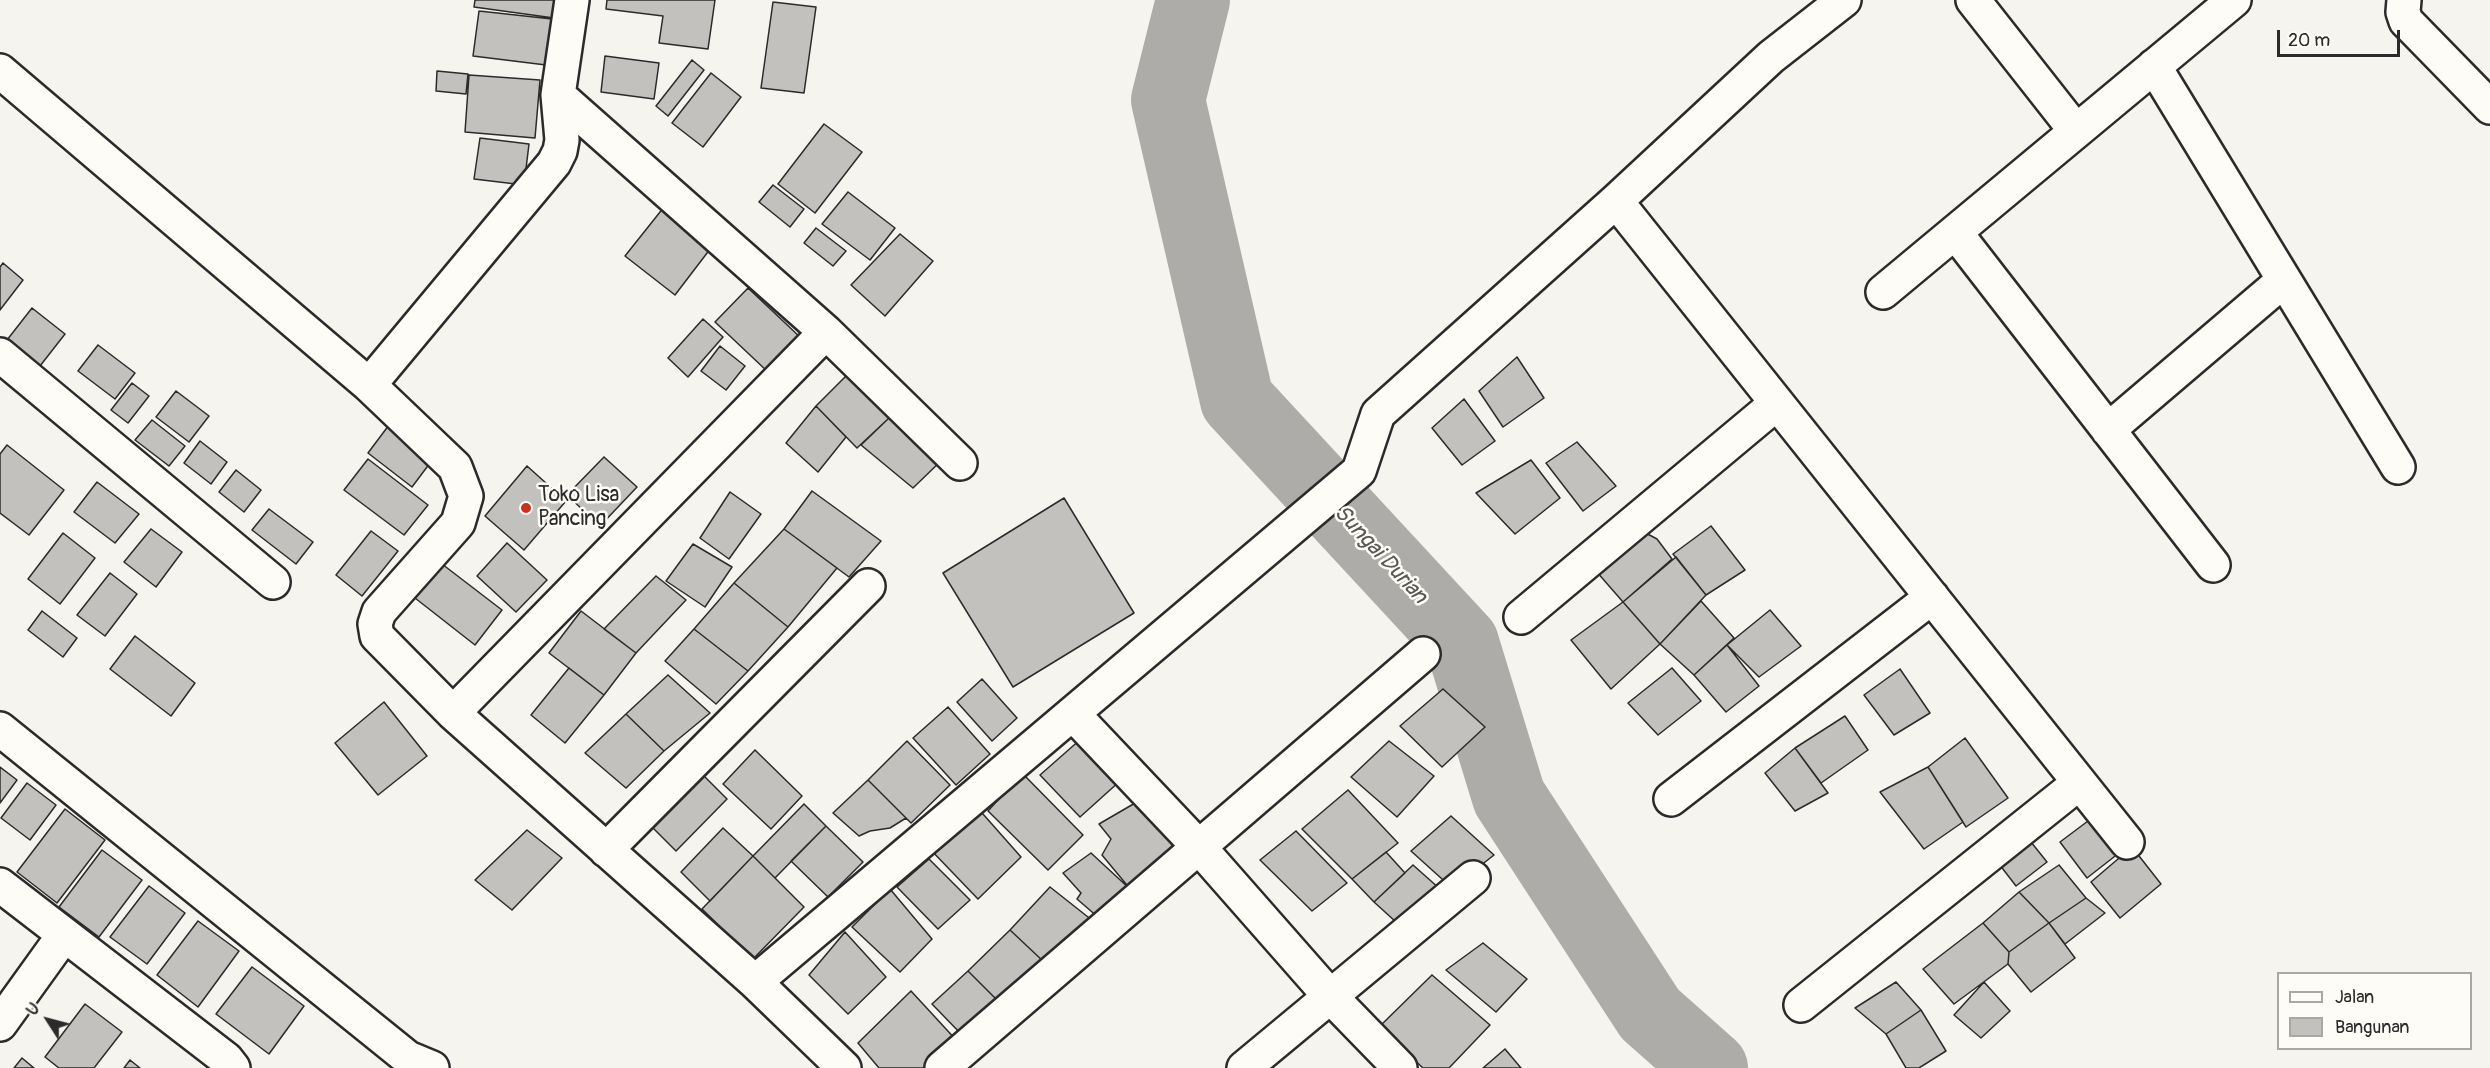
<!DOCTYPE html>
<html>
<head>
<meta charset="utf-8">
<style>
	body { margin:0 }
	#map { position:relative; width:2490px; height:1068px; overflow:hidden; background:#f5f4ef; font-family:Pangolin,sans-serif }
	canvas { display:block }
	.legend { position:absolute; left:2277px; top:972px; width:195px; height:78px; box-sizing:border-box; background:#fdfcf7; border:2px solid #a9a8a5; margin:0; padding:8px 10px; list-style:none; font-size:18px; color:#2b2b2b }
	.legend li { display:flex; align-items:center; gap:12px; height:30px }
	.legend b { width:30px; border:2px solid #a9a8a5 }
	.north { position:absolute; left:18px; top:990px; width:60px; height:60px; -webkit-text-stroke:4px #fdfcf7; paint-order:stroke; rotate:306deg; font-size:16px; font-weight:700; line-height:24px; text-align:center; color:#2b2b2b }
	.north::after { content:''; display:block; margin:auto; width:21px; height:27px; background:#2b2b2b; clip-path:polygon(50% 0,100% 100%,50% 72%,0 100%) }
	.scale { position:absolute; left:2277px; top:30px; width:123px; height:27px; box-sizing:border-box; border:3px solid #2b2b2b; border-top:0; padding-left:8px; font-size:18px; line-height:21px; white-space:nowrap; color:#2b2b2b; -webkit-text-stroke:4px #fdfcf7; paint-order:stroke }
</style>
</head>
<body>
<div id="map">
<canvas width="2490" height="1068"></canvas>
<ul class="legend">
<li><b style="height:8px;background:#fdfcf7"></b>Jalan</li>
<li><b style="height:16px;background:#c2c1be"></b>Bangunan</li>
</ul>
<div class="north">U</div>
<div class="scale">20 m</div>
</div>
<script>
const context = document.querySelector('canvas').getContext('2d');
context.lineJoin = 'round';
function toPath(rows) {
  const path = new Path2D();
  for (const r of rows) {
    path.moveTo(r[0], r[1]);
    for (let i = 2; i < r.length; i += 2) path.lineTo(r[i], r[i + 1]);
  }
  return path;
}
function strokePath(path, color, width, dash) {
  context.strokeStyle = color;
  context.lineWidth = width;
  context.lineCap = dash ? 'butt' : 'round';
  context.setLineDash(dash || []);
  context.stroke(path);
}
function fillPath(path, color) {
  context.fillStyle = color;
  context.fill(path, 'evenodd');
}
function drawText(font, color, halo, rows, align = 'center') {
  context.font = font + ' Pangolin,sans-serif';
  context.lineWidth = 5;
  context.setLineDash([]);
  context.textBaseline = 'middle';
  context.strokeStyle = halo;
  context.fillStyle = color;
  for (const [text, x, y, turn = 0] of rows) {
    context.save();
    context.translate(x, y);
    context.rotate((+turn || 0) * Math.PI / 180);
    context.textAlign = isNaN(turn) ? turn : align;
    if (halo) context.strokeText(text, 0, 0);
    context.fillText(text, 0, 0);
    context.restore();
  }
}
strokePath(toPath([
	[1193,0,1168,100,1237,400,1462,643,1509,797,1650,1014,1711,1068]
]), '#adaca9', 74);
const building = toPath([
	[475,0,556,0,554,18,474,7,475,0],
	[607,0,715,0,708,49,659,43,663,16,606,9,607,0],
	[773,2,816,7,804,93,761,88,773,2],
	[479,11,552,19,546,65,473,56,479,11],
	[605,56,659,63,654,99,601,92,605,56],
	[692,60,704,70,668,116,656,106,692,60],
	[437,71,468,74,466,94,436,91,437,71],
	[711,73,741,97,703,147,672,123,711,73],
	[469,75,540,80,535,138,465,132,469,75],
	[824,124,862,152,815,213,778,184,824,124],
	[480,138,529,144,524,185,474,179,480,138],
	[773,185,804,209,790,227,759,202,773,185],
	[848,192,895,228,870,260,822,224,848,192],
	[668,202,717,240,675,295,625,256,668,202],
	[816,228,846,251,833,266,804,243,816,228],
	[900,234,933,261,885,316,851,285,900,234],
	[3,263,23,280,0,310,0,267,3,263],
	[748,288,801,338,768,372,715,322,748,288],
	[32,308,65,334,40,366,7,340,32,308],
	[703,319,723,337,688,377,668,358,703,319],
	[98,345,135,373,115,399,78,371,98,345],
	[720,346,745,366,726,390,701,371,720,346],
	[1517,357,1544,398,1503,427,1479,391,1517,357],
	[850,372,889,418,857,448,816,406,850,372],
	[132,383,149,396,128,423,111,410,132,383],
	[176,391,209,416,189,442,156,417,176,391],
	[1464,399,1495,441,1462,465,1432,428,1464,399],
	[816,406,846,437,818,472,786,443,816,406],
	[899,416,943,459,913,488,861,445,889,418,899,416],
	[152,420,185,446,169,466,135,440,152,420],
	[389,425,433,459,412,487,368,453,389,425],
	[200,441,227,462,211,484,184,463,200,441],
	[1577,442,1616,486,1583,511,1546,463,1577,442],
	[7,445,64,490,29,535,0,513,0,454,7,445],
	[604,457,637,487,600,526,567,495,604,457],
	[368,459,428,505,404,535,344,490,368,459],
	[1531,460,1560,498,1515,534,1476,493,1531,460],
	[527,466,566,501,524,550,485,516,527,466],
	[236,470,261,490,244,512,219,492,236,470],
	[97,482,139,514,115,543,74,512,97,482],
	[812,491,881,541,849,577,784,529,812,491],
	[730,492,761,514,729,559,700,538,730,492],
	[1064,498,1134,613,1013,687,943,573,1064,498],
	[269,509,313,542,296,564,252,530,269,509],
	[1711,526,1745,570,1706,595,1673,554,1711,526],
	[151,529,182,552,156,587,124,562,151,529],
	[784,529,837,568,788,627,734,583,784,529],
	[371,531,398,551,362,596,336,575,371,531],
	[1642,531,1657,539,1672,559,1623,602,1596,571,1642,531],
	[63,533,95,558,60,604,28,579,63,533],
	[507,543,547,580,516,612,477,576,507,543],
	[693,544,732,567,705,607,666,581,693,544],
	[1676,557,1706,595,1660,644,1623,602,1676,557],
	[442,564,502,610,475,645,415,598,442,564],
	[110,573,137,594,105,636,77,615,110,573],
	[656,576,686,600,636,653,604,629,656,576],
	[734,583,788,627,748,671,694,629,734,583],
	[1701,601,1734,638,1694,675,1660,644,1701,601],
	[1623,602,1660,644,1611,689,1571,640,1623,602],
	[1770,610,1801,646,1759,677,1727,645,1770,610],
	[42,611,77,638,63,657,28,630,42,611],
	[581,611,636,653,604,695,549,653,581,611],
	[694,629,748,671,716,704,665,661,694,629],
	[135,636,195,683,171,716,110,669,135,636],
	[1727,645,1759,686,1726,712,1694,675,1727,645],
	[569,668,604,695,565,743,531,715,569,668],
	[1672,668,1701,701,1658,735,1628,703,1672,668],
	[1900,669,1930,713,1894,735,1864,695,1900,669],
	[668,675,710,713,664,751,626,714,668,675],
	[982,679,1017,718,992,741,957,702,982,679],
	[1443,689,1485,727,1442,767,1400,726,1443,689],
	[384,702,427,756,378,795,335,743,384,702],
	[948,707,990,754,956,785,913,738,948,707],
	[626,714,664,751,626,788,585,753,626,714],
	[1845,716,1868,750,1821,783,1795,748,1845,716],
	[1082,738,1120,781,1080,817,1040,775,1082,738],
	[1965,738,2008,798,1966,827,1928,767,1965,738],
	[907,741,950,785,911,823,868,780,907,741],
	[1389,741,1434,776,1397,817,1351,777,1389,741],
	[1795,748,1828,793,1795,811,1765,773,1795,748],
	[755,750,802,796,771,829,723,784,755,750],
	[0,767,17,780,0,803,0,767],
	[1928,767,1963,822,1924,849,1880,792,1928,767],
	[700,772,727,799,676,851,649,824,700,772],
	[1022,773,1083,835,1048,870,988,811,1022,773],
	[868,780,906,818,890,828,870,831,859,836,833,813,868,780],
	[27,783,56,805,30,840,1,818,27,783],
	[1348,790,1398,843,1352,879,1302,829,1348,790],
	[1142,799,1184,846,1131,890,1102,855,1111,839,1099,824,1142,799],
	[804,804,826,826,775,878,753,856,804,804],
	[975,805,1021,857,978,899,928,847,975,805],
	[65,809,105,840,57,903,17,872,65,809],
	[1451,816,1494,855,1452,888,1411,851,1451,816],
	[2092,818,2119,853,2087,878,2060,842,2092,818],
	[826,826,863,862,828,897,791,861,826,826],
	[723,828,753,856,710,901,681,872,723,828],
	[527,830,562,858,512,910,475,880,527,830],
	[1296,831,1347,883,1312,911,1260,860,1296,831],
	[2027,837,2047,862,2016,886,1996,860,2027,837],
	[2132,847,2161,884,2120,918,2091,882,2132,847],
	[102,850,142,880,99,937,59,907,102,850],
	[1386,852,1405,873,1374,902,1352,879,1386,852],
	[1091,853,1131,890,1099,918,1077,899,1081,893,1063,873,1091,853],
	[753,856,804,907,753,959,702,909,753,856],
	[929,859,970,900,938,929,897,887,929,859],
	[1413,865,1449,897,1407,932,1374,902,1413,865],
	[2059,865,2086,898,2049,923,2019,892,2059,865],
	[149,886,185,913,147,964,110,937,149,886],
	[1050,887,1093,921,1044,962,1010,930,1050,887],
	[890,889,932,939,900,972,852,927,890,889],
	[2019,892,2049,923,2009,952,1983,923,2019,892],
	[2086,898,2105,913,2065,944,2049,923,2086,898],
	[198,921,239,951,198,1007,157,975,198,921],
	[1983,923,2009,952,2008,964,1954,1004,1923,969,1983,923],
	[2049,923,2075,958,2031,992,2008,964,2009,952,2049,923],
	[1010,930,1044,962,1001,1004,968,971,1010,930],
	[845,932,886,977,848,1014,809,975,845,932],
	[1483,943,1527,979,1496,1012,1446,970,1483,943],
	[252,967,304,1006,269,1054,216,1014,252,967],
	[968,971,1001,1004,964,1037,932,1004,968,971],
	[1432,975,1490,1025,1449,1068,1423,1068,1379,1027,1432,975],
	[1896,982,1921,1010,1886,1034,1855,1008,1896,982],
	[1984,982,2010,1011,1981,1038,1954,1015,1984,982],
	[911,991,958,1042,928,1068,879,1068,858,1043,911,991],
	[85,1004,122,1032,94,1068,59,1068,45,1057,85,1004],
	[1921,1010,1946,1051,1919,1068,1906,1068,1886,1034,1921,1010],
	[1505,1049,1521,1068,1483,1068,1505,1049],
	[22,1058,34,1068,14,1068,22,1058],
	[130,1060,140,1068,124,1068,130,1060]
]);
fillPath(building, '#c2c1be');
strokePath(building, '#2b2b2b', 1.5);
const minor = toPath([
	[1973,0,2076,131],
	[2404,0,2403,12,2406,21,2490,107],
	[2154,66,2398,467],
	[0,71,369,385,455,467,466,496,458,523,379,612,375,624,377,636,453,713,755,982,844,1068],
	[558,95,826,332,960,463],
	[1616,201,2127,842],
	[1955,232,2213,565],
	[1883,292,2234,0],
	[0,355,273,582],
	[369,385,554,163,560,151,562,140,558,95,572,0],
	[2108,430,2284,280],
	[1521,617,1777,403],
	[453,713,826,332],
	[1073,714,1198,846,1329,995,1400,1068],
	[0,729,408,1058,432,1068],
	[1671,799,1932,597],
	[606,850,868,586],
	[0,885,226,1059,233,1068],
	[755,982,1359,471,1378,414,1616,201,1771,57,1844,0],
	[1801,1005,2079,783],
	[0,1024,64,935],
	[942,1068,1423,654],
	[1244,1068,1473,878]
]);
strokePath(minor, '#2b2b2b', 38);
strokePath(minor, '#fdfcf7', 33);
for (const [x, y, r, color] of [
	[526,508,6,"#c8321e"]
]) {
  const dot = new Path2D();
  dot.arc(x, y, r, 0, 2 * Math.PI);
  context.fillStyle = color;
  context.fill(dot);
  strokePath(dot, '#fdfcf7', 2);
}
drawText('21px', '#2b2b2b', '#fdfcf7', [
	["Toko Lisa",538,496],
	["Pancing",538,520]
], 'left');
drawText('italic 22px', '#585857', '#fdfcf7', [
	["Sungai Durian",1380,555,47]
]);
</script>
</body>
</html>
